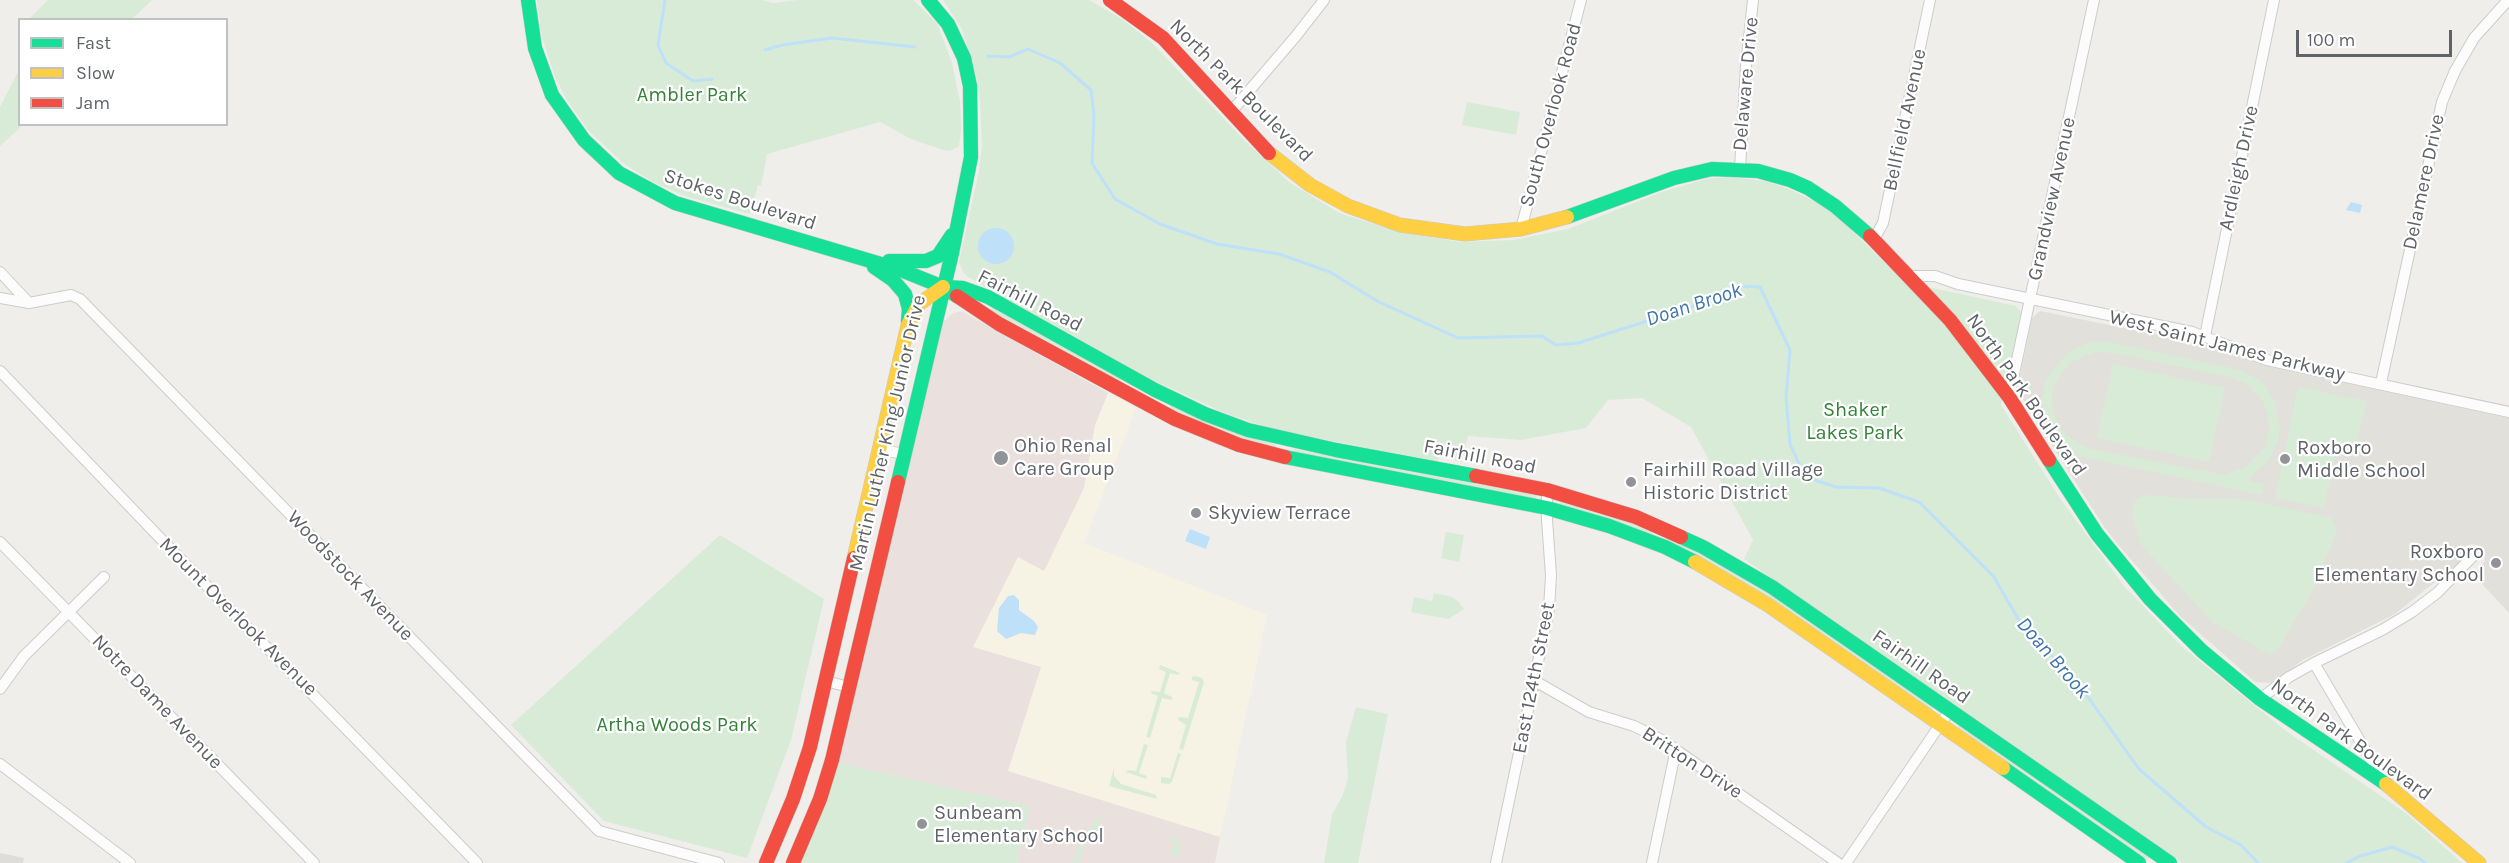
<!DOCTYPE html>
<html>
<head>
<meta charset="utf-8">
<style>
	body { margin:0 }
	#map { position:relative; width:2509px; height:863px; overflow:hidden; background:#efeeea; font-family:Karla,sans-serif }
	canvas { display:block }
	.legend { position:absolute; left:18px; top:18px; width:210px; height:108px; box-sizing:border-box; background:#fff; border:2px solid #bfc1c3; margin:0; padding:8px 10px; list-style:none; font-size:18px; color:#5f6368 }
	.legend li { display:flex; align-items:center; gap:12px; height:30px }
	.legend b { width:30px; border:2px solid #bfc1c3 }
	.scale { position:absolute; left:2296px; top:30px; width:156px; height:27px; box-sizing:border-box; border:3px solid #5f6368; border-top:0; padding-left:8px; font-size:18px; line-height:21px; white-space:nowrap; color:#5f6368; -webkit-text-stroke:4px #fff; paint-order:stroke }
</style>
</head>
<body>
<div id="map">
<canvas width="2509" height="863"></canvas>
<ul class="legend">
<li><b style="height:8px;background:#16e098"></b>Fast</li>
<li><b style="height:8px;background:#ffcf43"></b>Slow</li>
<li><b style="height:8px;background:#f24e42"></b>Jam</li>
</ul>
<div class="scale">100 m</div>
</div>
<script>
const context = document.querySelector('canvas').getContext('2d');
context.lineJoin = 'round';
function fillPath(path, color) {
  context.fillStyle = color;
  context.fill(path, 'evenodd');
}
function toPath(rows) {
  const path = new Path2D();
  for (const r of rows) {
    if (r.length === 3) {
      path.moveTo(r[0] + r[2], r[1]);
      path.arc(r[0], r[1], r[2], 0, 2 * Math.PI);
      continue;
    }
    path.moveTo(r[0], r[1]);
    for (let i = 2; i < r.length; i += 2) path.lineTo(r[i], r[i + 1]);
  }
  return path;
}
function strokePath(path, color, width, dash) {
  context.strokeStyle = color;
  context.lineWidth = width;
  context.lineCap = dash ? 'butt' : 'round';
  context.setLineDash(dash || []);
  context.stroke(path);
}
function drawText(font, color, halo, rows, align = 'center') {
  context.font = font + ' Karla,sans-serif';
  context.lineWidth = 4.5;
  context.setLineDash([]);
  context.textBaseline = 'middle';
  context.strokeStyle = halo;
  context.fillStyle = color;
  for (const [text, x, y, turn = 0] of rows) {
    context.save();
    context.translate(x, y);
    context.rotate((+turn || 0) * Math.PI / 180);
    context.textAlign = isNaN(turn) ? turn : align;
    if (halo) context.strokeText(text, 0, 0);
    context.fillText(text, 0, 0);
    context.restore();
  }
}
fillPath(toPath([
	[1108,393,1136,408,1084,543,1267,615,1220,837,1007,771,1041,667,973,647,1018,557,1044,570,1084,488,1095,425]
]), '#f7f3e4');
fillPath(toPath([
	[0,853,24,858,23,863,0,863]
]), '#dfddda');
fillPath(toPath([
	[2040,311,2203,344,2265,365,2509,418,2509,613,2470,571,2479,569,2485,561,2481,546,2471,544,2464,549,2461,561,2395,614,2303,660,2272,683,2255,682,2180,616,2121,548,2105,528,2024,402,2019,381,2032,318]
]), '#e2e0da');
fillPath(toPath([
	[961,311,1108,393,1095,425,1084,488,1044,571,1018,557,973,647,1041,667,1008,771,1220,837,1215,863,1017,863,1030,806,838,763,943,322,952,314]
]), '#eae0de');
fillPath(toPath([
	[48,0,152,0,132,19,29,19],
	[537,0,762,0,773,3,798,0,913,0,937,23,952,63,960,101,961,129,959,146,950,151,943,150,911,139,880,122,767,154,761,186,758,185,750,214,685,196,651,181,623,163,588,130,567,100,555,77,541,34],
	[943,0,1089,0,1122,19,1151,42,1245,141,1289,182,1339,213,1399,232,1460,242,1514,240,1568,229,1662,192,1706,179,1729,177,1765,181,1789,189,1820,204,1843,222,1904,282,2016,306,2022,313,2021,318,2001,405,2059,497,2124,586,2181,646,2286,731,2407,814,2462,863,2182,863,1744,559,1753,540,1691,427,1642,398,1608,400,1586,428,1521,440,1468,436,1462,462,1438,456,1437,462,1272,429,1225,413,1151,379,968,277,963,272,959,262,979,171,982,146,980,102,977,79,962,29],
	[19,70,20,124,23,125,0,146,0,107],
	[1467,102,1520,112,1516,135,1462,125],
	[992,308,1120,379,1121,381,1120,383,1009,322,990,310],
	[2105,341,2240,370,2258,379,2266,387,2275,403,2280,428,2278,441,2269,460,2250,477,2250,481,2264,484,2262,495,2068,454,2069,449,2056,438,2047,423,2042,401,2044,387,2048,376,2068,352,2090,342],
	[2095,352,2113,353,2229,377,2246,383,2262,399,2268,414,2269,429,2264,449,2246,467,2225,475,2091,449,2077,443,2064,433,2055,416,2052,398,2054,387,2058,378,2070,363],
	[2113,364,2225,388,2209,462,2097,438],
	[2298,387,2366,401,2354,457,2336,453,2324,508,2275,498],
	[1170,406,1221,428,1276,445,1275,450,1238,440,1168,410],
	[1294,449,1537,495,1536,500,1293,455],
	[2147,495,2193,499,2243,499,2332,518,2337,531,2311,594,2276,652,2269,654,2212,622,2140,543,2132,514,2133,505,2137,498],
	[1560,502,1628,522,1652,531,1653,535,1558,504],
	[1446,532,1464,535,1459,562,1441,558],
	[720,535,824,599,791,740,747,858,604,821,511,725],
	[1667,536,1773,595,1934,707,1931,711,1665,541],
	[1434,593,1452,597,1458,601,1464,609,1448,619,1411,612,1414,597,1432,601],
	[1160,665,1180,673,1178,675,1170,673,1164,693,1172,697,1172,700,1162,698,1150,738,1146,737,1158,696,1152,694,1151,691,1160,692,1166,672,1159,669],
	[1195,676,1202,678,1204,682,1183,750,1179,749,1186,725,1178,720,1179,717,1188,718,1199,682,1192,680,1192,677],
	[1356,707,1388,714,1358,863,1324,863,1332,814,1343,795,1348,779,1346,742],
	[1959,724,2149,857,2146,861,1956,729],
	[1144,744,1148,745,1139,773,1147,776,1146,779,1126,772,1128,770,1136,771],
	[1178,753,1181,754,1172,782,1169,784,1161,783,1161,777,1170,778],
	[838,763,1030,806,1017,863,801,863],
	[1114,768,1114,776,1121,784,1156,795,1157,799,1109,786],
	[1102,811,1103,812,1093,843,1085,842,1079,863,1072,863,1080,844],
	[1172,836,1180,842,1180,854,1177,856,1171,854,1175,842,1167,838]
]), '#d8ebd6');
fillPath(toPath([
	[2351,202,2362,205,2360,213,2346,210],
	[996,246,18],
	[1190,529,1210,537,1206,549,1185,541],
	[1014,595,1019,600,1019,610,1034,621,1038,627,1035,635,1021,633,1006,639,997,631,999,608,1008,596]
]), '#bfe0f9');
strokePath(toPath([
	[665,0,658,45,666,63,693,81,712,79],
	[765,50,782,45,832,38,915,47],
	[988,56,1009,57,1028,49,1060,63,1091,90,1094,115,1092,163,1115,199,1160,224,1217,244,1279,254,1330,272,1377,301,1458,338,1542,336,1556,345,1578,343,1704,303,1739,286,1760,287,1790,350,1786,397,1790,444,1805,477,1836,487,1879,488,1919,502,1994,577,2021,624,2078,683,2139,769,2206,827,2241,845,2258,863],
	[2346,863,2360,856,2392,847,2419,858,2425,863]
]), '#bfe0f9', 3);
const street = toPath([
	[1231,112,1296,36,1324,0],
	[1740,169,1746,66,1753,0],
	[1521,229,1581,0],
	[1874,239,1883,223,1930,0],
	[0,272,29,303,71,295,80,299,599,831,719,863],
	[1911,276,1935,276,1958,284,2192,332,2267,360,2290,365,2509,412],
	[0,298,29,303],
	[2205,336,2274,0],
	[0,371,161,539,477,863],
	[2381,383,2442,102,2455,71,2474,38,2508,0],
	[2009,397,2094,0],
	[880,449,903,454],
	[0,542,314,863],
	[2314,663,2382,630,2412,612,2437,593,2473,556],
	[825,681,849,687],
	[1535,681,1589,712,1634,726,1662,740,1838,863],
	[0,689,24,656,104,577],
	[2260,699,2289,677,2314,663,2383,780],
	[0,764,130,863],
	[1496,863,1549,609,1551,575,1547,520,1547,490],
	[1652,863,1676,749],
	[1846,863,1950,710]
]);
const fast = toPath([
	[528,0,535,48,552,95,584,140,619,173,675,203,901,270,943,287,957,296],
	[1567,217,1674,178,1712,169,1758,171,1790,180,1808,188,1835,206,1870,236],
	[889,261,926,261,938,256,952,235],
	[874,267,893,280,905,294,909,309,908,321],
	[944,287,963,288,988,297,1155,390,1205,414,1248,430,1336,450,1476,476],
	[1285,457,1547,508,1609,526,1665,547,1695,562],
	[2049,460,2097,534,2150,599,2202,651,2260,699,2386,784],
	[898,482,952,253,971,157,970,86,964,58,948,24,928,0],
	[1681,537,1703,547,1772,587,2170,863],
	[2003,768,2139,863]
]);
const slow = toPath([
	[1269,153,1310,185,1348,206,1400,225,1465,234,1521,229,1567,217],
	[854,558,908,325,919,304,943,287],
	[1695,562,1768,605,2003,768],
	[2386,784,2479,863]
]);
const jam = toPath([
	[1110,0,1163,38,1269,153],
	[1870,236,1950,320,2009,397,2049,460],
	[957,296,999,324,1175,419,1239,445,1285,457],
	[1476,476,1547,490,1636,517,1681,537],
	[766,863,793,799,810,747,854,558],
	[793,863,820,799,832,760,898,482]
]);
strokePath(street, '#cbcccc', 12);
strokePath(fast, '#cacacb', 15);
strokePath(slow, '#cacacb', 15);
strokePath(jam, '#cacacb', 15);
strokePath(street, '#fdfcfc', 10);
strokePath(fast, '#16e098', 14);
strokePath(slow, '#ffcf43', 14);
strokePath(jam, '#f24e42', 14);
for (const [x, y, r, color] of [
	[1001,458,8,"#919496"],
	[2285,459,6,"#919496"],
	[1631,482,6,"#919496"],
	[1196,513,6,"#919496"],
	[2496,563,6,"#919496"],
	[922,824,6,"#919496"]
]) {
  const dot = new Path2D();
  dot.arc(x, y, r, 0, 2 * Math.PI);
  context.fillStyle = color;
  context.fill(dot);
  strokePath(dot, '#fff', 2);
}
drawText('20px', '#5f6368', '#fff', [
	["Delaware Drive",1746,84,-85],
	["North Park Boulevard",1241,91,45],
	["South Overlook Road",1551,115,-75],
	["Bellfield Avenue",1905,120,-78],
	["Ardleigh Drive",2239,168,-78],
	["Delamere Drive",2424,182,-78],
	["Grandview Avenue",2052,199,-78],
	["Stokes Boulevard",740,200,18],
	["Fairhill Road",1030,301,27],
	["West Saint James Parkway",2227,346,14],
	["North Park Boulevard",2026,395,55],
	["Martin Luther King Junior Drive",888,433,-77],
	["Fairhill Road",1480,457,11],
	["Woodstock Avenue",350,576,46],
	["Mount Overlook Avenue",238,617,45],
	["Fairhill Road",1921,667,35],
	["East 124th Street",1534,678,-79],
	["Notre Dame Avenue",157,702,46],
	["North Park Boulevard",2351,740,36],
	["Britton Drive",1692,763,33]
]);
drawText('20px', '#348238', '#fff', [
	["Ambler Park",692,95],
	["Shaker",1855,410],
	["Lakes Park",1855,433],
	["Artha Woods Park",677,725]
]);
drawText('20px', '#5f6368', '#fff', [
	["Ohio Renal",1014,446],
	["Care Group",1014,469],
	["Roxboro",2297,448],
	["Middle School",2297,471],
	["Fairhill Road Village",1643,470],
	["Historic District",1643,493],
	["Skyview Terrace",1208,513],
	["Roxboro",2484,552,"right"],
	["Elementary School",2484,575,"right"],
	["Sunbeam",934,813],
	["Elementary School",934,836]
], 'left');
drawText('italic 21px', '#4174aa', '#fff', [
	["Doan Brook",1694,305,-18],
	["Doan Brook",2053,658,49]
]);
</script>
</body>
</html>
